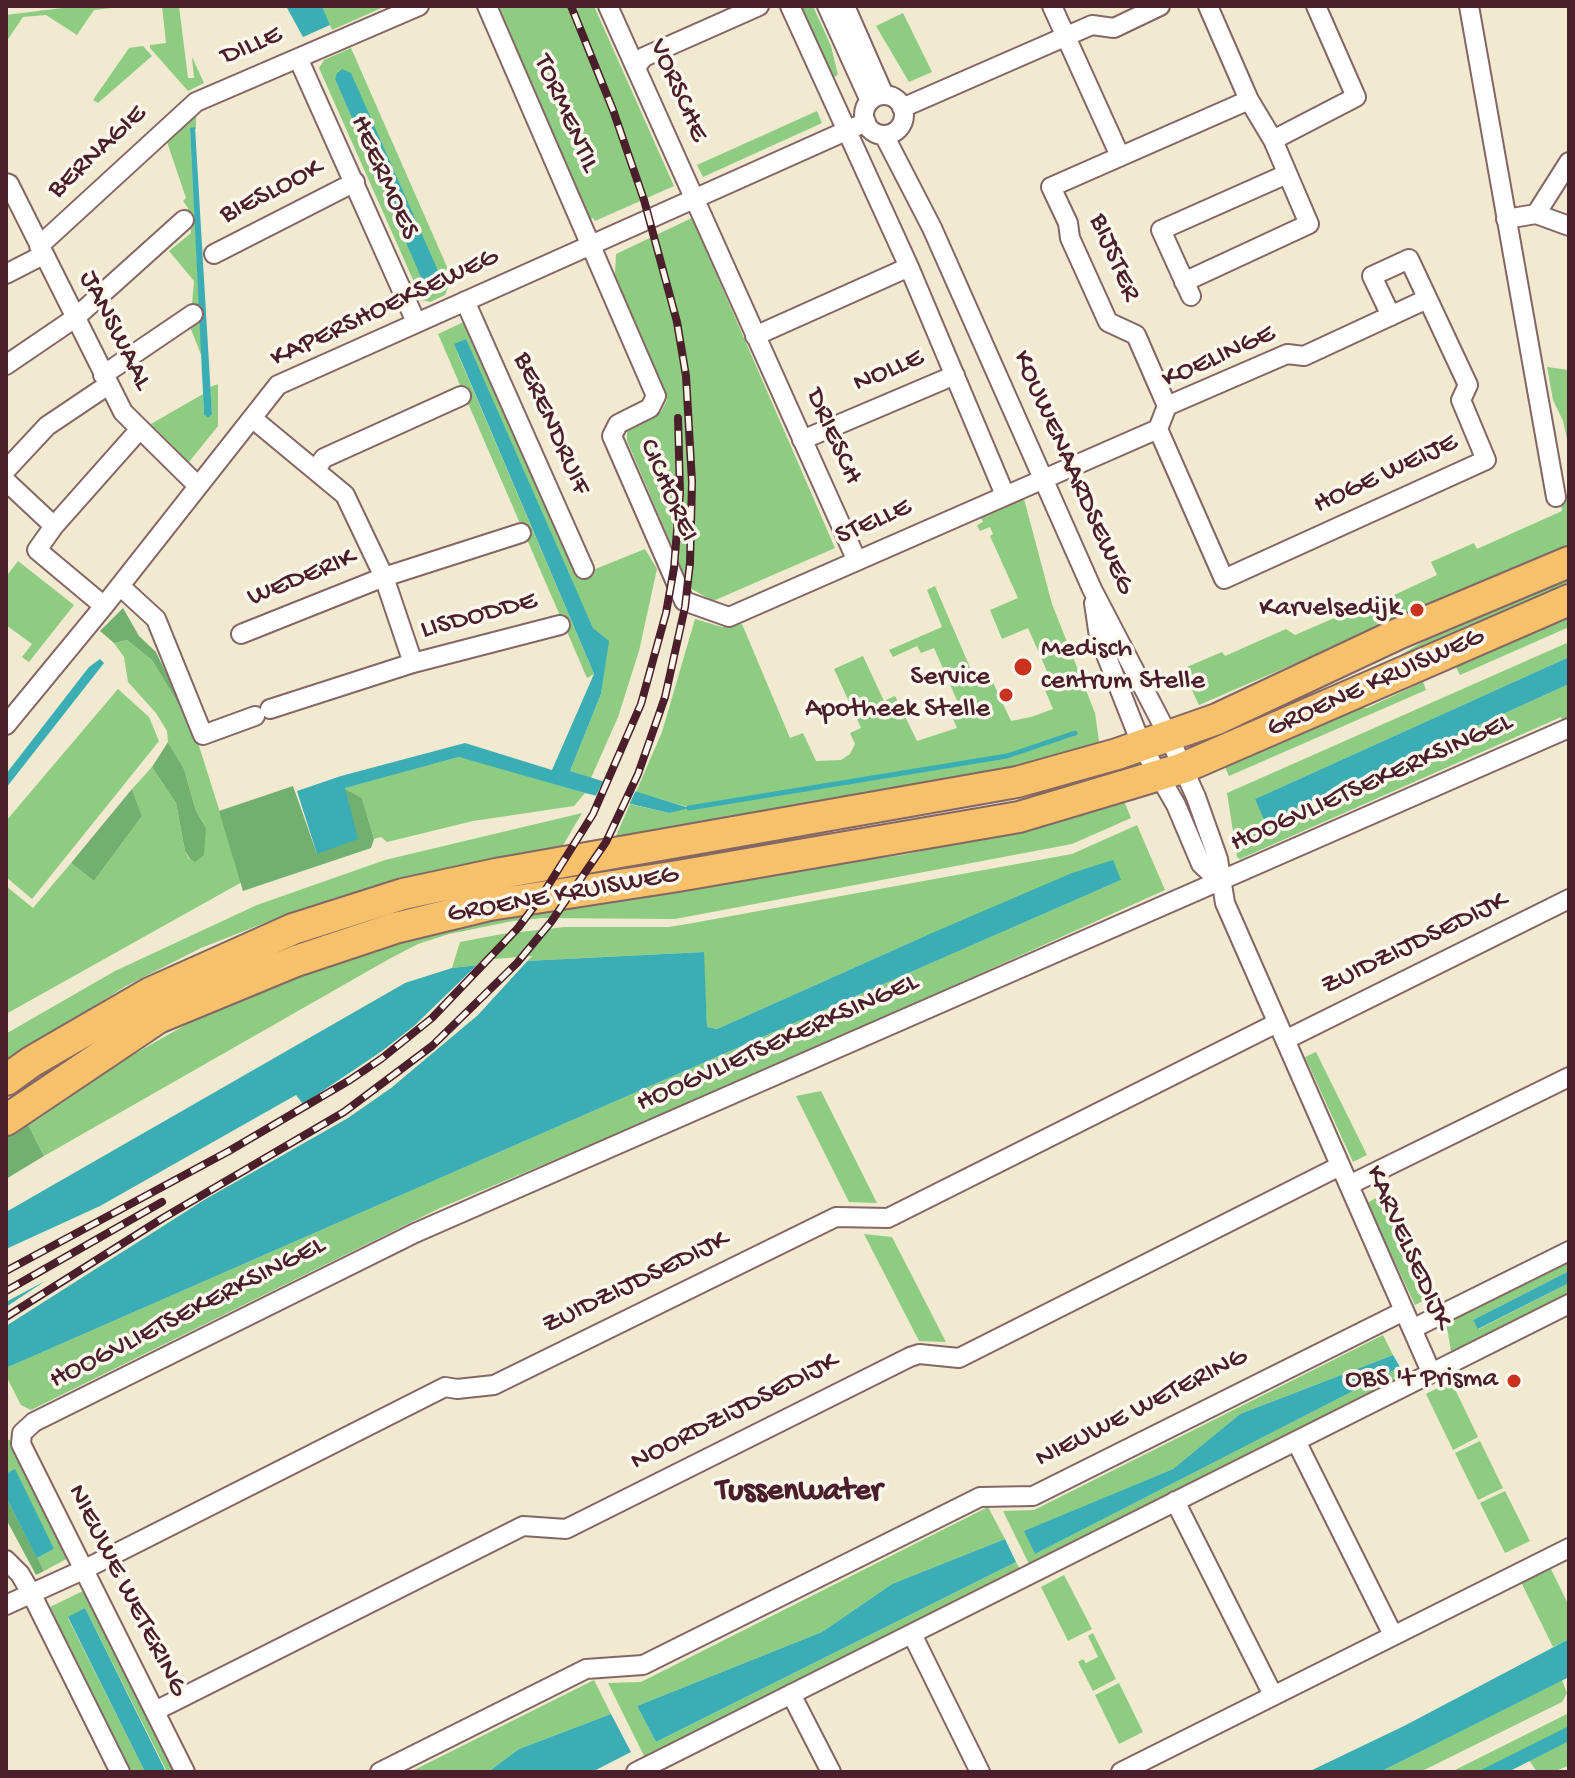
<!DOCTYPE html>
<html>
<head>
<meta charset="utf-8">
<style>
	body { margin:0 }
	#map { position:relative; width:1575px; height:1778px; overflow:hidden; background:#f1e9d0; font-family:"Gochi Hand",sans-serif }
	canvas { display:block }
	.frame { position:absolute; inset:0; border:8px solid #4a1f2b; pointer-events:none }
</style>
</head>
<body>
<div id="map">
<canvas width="1575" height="1778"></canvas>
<div class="frame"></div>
</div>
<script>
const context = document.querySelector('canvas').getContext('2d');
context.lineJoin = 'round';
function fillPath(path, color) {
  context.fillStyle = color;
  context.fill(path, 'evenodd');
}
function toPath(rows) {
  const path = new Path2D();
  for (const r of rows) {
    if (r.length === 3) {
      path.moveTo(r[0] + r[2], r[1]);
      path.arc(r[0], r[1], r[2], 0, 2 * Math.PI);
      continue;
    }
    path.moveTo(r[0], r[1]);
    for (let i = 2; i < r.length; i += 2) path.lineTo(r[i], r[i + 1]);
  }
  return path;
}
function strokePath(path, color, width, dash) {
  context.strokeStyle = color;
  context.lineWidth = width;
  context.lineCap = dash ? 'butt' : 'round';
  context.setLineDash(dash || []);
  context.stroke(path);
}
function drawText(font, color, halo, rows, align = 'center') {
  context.font = font + ' "Gochi Hand",sans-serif';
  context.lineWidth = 7;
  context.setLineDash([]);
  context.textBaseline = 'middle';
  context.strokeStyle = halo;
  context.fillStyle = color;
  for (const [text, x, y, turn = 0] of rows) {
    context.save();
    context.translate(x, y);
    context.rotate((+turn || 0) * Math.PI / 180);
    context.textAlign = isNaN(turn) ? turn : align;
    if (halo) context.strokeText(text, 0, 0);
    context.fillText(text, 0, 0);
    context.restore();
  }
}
fillPath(toPath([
	[78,6,129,6,94,10,77,35,46,15,23,17,6,42,6,15],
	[162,6,179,6,188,78,194,78,192,57,204,83,188,91,150,48,150,45,166,43],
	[322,6,386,6,332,30],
	[499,6,594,6,674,186,595,221,593,218,587,220],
	[799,6,813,6,831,46,838,75,832,78],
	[903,13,932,72,909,82,876,26],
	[143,46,152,56,98,103,93,100,129,48],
	[351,48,451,276,448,278,450,282,445,295,430,302,422,300,319,68,324,60],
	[339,70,426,287,335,79],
	[817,111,822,123,703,177,697,165],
	[196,116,196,129,190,129,202,357,190,327,194,281,169,251,191,233,188,208,183,201,186,198,167,142],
	[692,218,835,548,713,601,690,588,627,441,627,431,661,412,667,400,615,274,616,254],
	[468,320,578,576,645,549,657,569,639,651,618,717,591,778,570,771,601,694,608,641,593,628,454,345,594,674,587,678,438,334],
	[1547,367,1569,370,1569,448,1563,421,1553,400],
	[218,384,218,426,189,462,151,424,203,394,204,414,212,413,210,387],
	[1569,495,1569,550,1477,585,1199,705,1182,669,1222,652,1225,656,1286,629,1295,635,1390,594,1392,596,1437,575,1431,562,1474,543,1477,549,1562,511,1561,505],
	[1024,499,1052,604,1095,713,1100,748,1015,773,612,845,630,804,669,813,687,807,636,792,662,732,695,619,722,627,742,624,790,738,803,733,816,761,841,760,850,754,855,744,850,733,861,728,834,669,863,656,884,701,895,696,917,741,957,728,949,710,959,705,934,648,921,653,917,646,893,657,889,650,942,627,927,590,935,586,975,679,989,674,1011,721,1031,717,1053,709,1045,690,1053,685,1028,628,1002,639,990,610,1018,598,990,536,993,534,990,527,980,531,977,525,983,522,981,518],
	[18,561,74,605,29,662,22,657,32,644,6,625,6,577],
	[1569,571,1569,590,1215,744,1212,737,1392,660,1473,612],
	[1569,609,1569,627,1460,675,1456,667,1474,659,1485,646],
	[127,640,152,660,194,730,242,882,6,1014,6,886,33,908,71,863,94,881,142,816,132,789,152,767,176,803,185,851,189,859,195,861,206,828,196,811,184,769,168,742,167,731,156,713,128,682,124,657,114,643],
	[1569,642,1569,657,1255,799,1266,821,1569,684,1569,722,1564,724,1561,717,1240,859,1237,857,1227,793],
	[1423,682,1426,690,1229,776,1223,763,1349,708,1367,708],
	[118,689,149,717,159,741,32,899,6,877,6,821],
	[459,757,484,763,585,793,574,806,473,821,387,842,381,837,374,839,362,798,344,788],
	[1124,801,1131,818,1072,844,675,919,542,918,513,921,449,934,418,944,389,959,44,1156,26,1121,64,1094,238,995,454,924,753,873,902,855,1039,827],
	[582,813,562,847,361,890,300,909,201,948,126,986,49,1035,6,1067,6,1033,9,1032,115,971,257,905,385,860],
	[1137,825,1165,890,741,1082,440,1208,31,1410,21,1405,6,1376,6,1368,1121,880,925,936,717,1029,707,1027,703,952,506,962,452,968,460,942,502,934,565,927,669,927,693,923,1072,854],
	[1316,1052,1367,1155,1353,1162,1305,1057],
	[821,1091,877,1203,849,1202,796,1096],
	[1386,1192,1437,1294,1415,1305,1367,1203],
	[864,1234,892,1237,946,1342,919,1341],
	[1569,1261,1569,1271,1473,1320,1479,1329,1569,1283,1569,1299,1452,1357,1445,1316,1462,1315],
	[1383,1335,1393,1355,1240,1414,1173,1469,1025,1531,1035,1554,1400,1367,1407,1379,1031,1568,1003,1511,1034,1510],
	[1451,1381,1478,1437,1453,1450,1426,1394],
	[6,1439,13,1441,70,1557,44,1571,37,1558,54,1549,6,1474],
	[1480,1441,1503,1488,1478,1500,1455,1453],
	[1505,1491,1530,1541,1505,1553,1480,1503],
	[988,1507,1005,1539,892,1584,822,1632,637,1706,656,1742,1016,1562,1022,1573,646,1760,608,1683,641,1682],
	[1550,1567,1569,1606,1569,1639,1553,1647,1521,1582],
	[1064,1575,1092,1629,1068,1641,1041,1587],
	[87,1589,180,1772,167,1772,85,1608,68,1618,145,1772,132,1772,50,1607],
	[1093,1633,1116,1679,1093,1691,1078,1662,1083,1659,1086,1663,1098,1657,1088,1636],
	[594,1680,611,1714,519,1749,488,1772,410,1772],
	[1562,1680,1567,1693,1562,1702,1420,1772,1380,1772],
	[1119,1683,1143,1732,1119,1744,1095,1695],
	[1569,1713,1568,1766,1553,1772,1537,1772,1525,1754,1490,1772,1451,1772]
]), '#8ecc82');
fillPath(toPath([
	[123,608,139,636,156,652,194,730,152,660,127,640,114,643,100,631],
	[168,742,184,769,196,811,206,828,204,855,195,862,190,859,185,851,176,803,152,767],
	[293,786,317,854,344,788,362,798,374,839,371,848,243,891,219,811],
	[132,789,142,816,94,881,71,863],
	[26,1121,44,1156,6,1179,6,1136],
	[6,1497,44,1571,36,1575,6,1519]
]), '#72b070');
fillPath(toPath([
	[286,6,322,6,330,25,303,37],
	[342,69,351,73,442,280,440,286,432,290,424,284,335,79,337,73],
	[195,127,212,414,208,418,204,414,190,128],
	[466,339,593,628,609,641,601,694,570,771,689,808,669,813,585,793,459,757,345,788,358,839,317,854,297,791,341,776,465,743,552,770,594,674,454,344],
	[1569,657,1569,684,1265,822,1255,799],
	[100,659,104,663,6,788,6,774,89,667],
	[1113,860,1121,880,6,1368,6,1212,405,983,452,968,506,962,704,952,707,1027,717,1029,925,936,1072,873],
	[1569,1271,1569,1283,1478,1329,1473,1320],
	[1393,1355,1400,1367,1035,1554,1024,1531,1173,1469,1240,1414],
	[15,1469,54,1549,37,1558,6,1497,6,1474],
	[1005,1539,1016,1562,656,1742,637,1706,822,1632,892,1584],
	[85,1608,166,1772,167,1772,145,1772,68,1617],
	[1569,1639,1569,1677,1380,1772,1308,1772,1404,1726],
	[611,1714,631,1752,592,1772,488,1772,519,1749],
	[1569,1726,1569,1741,1508,1772,1477,1772]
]), '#3badb4');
fillPath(toPath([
	[605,778,637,788,628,807,594,799],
	[532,956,478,1015,391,1088,348,1118,204,1200,6,1326,6,1307,45,1281,6,1302,6,1249,100,1206,296,1095,303,1104,382,1051,414,1026,482,960]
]), '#f1e9d0');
strokePath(toPath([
	[689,808,1007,756,1075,733]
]), '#3badb4', 5);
const street = toPath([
	[487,6,656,396,650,408,618,424,612,436,684,601,729,617,1158,429,1167,406,1287,354,1304,356,1427,299],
	[608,6,857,561],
	[790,6,909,267,1005,495],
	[827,6,870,101],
	[845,6,884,95],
	[1052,6,1120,156],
	[1469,6,1556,497],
	[298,58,416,322],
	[636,67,644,57,759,6],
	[884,115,20],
	[902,108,1092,25,1114,28,1160,6],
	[884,135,932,228,1092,589,1169,737,1196,797,1218,859,1225,903,1431,1372],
	[1273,140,1356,97,1316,6],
	[6,183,9,184,123,412,198,486],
	[1536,214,1569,162],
	[1506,219,1536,214,1569,226],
	[39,246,196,102,419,6],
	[214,254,355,182],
	[6,274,43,255],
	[1184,282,1309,224,1273,140,1249,100,1208,6],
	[1191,296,1161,230,1287,174],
	[465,301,584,569],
	[755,336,909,267],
	[6,365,75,318,184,220],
	[103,375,193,314],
	[1167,406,1136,335,1108,322,1070,238,1068,223,1051,187,1249,100],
	[252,418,345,495,384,577,413,663],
	[1158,429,1224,579,1486,460,1461,400,1468,385,1409,259,1372,276,1391,316],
	[802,440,955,375],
	[6,470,47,426,108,385],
	[315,470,324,458,461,396],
	[6,481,54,526,37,550,104,606],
	[54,526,140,429],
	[120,586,156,619,203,735,255,716],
	[1094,603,1099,637,1142,746,1176,805,1201,864,1219,881],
	[241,634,384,577,521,533],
	[270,709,413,663,560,625],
	[6,725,104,606,278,385,866,122],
	[1285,1040,1569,899],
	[1349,1185,1569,1077],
	[1412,1329,1569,1251],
	[1296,1441,1393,1635],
	[1175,1501,1273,1695],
	[6,1560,20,1574,31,1593,120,1772],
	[6,1605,83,1570,445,1387,457,1389,494,1385,836,1217,888,1218,1277,1023],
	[912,1634,980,1772],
	[791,1694,831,1772],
	[155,1711,523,1526,566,1529,910,1357,919,1354,959,1358,1340,1166],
	[185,1772,21,1444,22,1433,34,1422,415,1233,1569,728],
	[380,1772,586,1669,643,1665,980,1497,1033,1496,1404,1311],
	[636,1772,1569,1304],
	[1121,1772,1569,1548]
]);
const primary = toPath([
	[6,1080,31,1062,150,993,293,929,403,894,496,874,1017,782,1117,754,1217,719,1400,633,1569,562],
	[6,1120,158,1018,296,961,395,928,490,905,678,876,1019,817,1183,768,1569,600]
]);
strokePath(street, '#846665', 22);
strokePath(primary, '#846665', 34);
strokePath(street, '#fff', 18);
strokePath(primary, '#f7c06b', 30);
const rail = toPath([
	[6,1271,229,1151,350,1080,381,1059,432,1018,518,928,541,897,593,814,641,704,666,613,674,568,680,493,678,418],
	[6,1291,162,1202],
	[6,1317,163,1218,344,1112,432,1046,517,963,551,922,606,842,638,774,665,697,685,607,690,563,692,482,686,376,677,322,644,200,613,110,571,6]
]);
strokePath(rail, '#4a1f2b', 8);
strokePath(rail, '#fbf7ec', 5, [15]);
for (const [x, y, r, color] of [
	[1417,610,8,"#c8321e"],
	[1023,667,10,"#c8321e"],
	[1006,695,8,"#c8321e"],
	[1514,1381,8,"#c8321e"]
]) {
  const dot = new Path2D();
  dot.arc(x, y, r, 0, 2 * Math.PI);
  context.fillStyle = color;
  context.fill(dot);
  strokePath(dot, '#fbf7ec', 3);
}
drawText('28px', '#4a1f2b', '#fbf7ec', [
	["DILLE",252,47,-23],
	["VORSCHE",677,91,66],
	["TORMENTIL",565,114,66],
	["BERNAGIE",98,153,-43],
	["HEERMOES",383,178,66],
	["BIESLOOK",272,193,-27],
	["BIJSTER",1113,258,67],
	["KAPERSHOEKSEWEG",385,309,-25],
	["JANSWAAL",114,331,63],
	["KOELINGE",1219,358,-24],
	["NOLLE",889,372,-23],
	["BERENDRUIF",550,424,66],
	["DRIESCH",832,437,66],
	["KOUWENAARDSEWEG",1072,473,66],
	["HOGE WEIJE",1386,475,-25],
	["CICHOREI",667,491,66],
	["STELLE",874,523,-24],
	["WEDERIK",302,579,-22],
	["LISDODDE",479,617,-15],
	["GROENE KRUISWEG",1376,684,-24],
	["HOOGVLIETSEKERKSINGEL",1372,784,-24],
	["GROENE KRUISWEG",563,896,-10],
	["ZUIDZIJDSEDIJK",1415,945,-26],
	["HOOGVLIETSEKERKSINGEL",778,1044,-24],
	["KARVELSEDIJK",1407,1248,66],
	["ZUIDZIJDSEDIJK",636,1284,-26],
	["HOOGVLIETSEKERKSINGEL",188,1314,-27],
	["NIEUWE WETERING",1142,1409,-27],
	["NOORDZIJDSEDIJK",735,1413,-27],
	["NIEUWE WETERING",126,1591,63]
]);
drawText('28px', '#4a1f2b', '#fbf7ec', [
	["Karvelsedijk",1401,610],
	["Medisch",1041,651,"left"],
	["centrum Stelle",1041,683,"left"],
	["Service",990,679],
	["Apotheek Stelle",990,711],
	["OBS 't Prisma",1498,1381]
], 'right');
drawText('bold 32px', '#4a1f2b', '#fbf7ec', [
	["Tussenwater",799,1493]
]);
</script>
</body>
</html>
